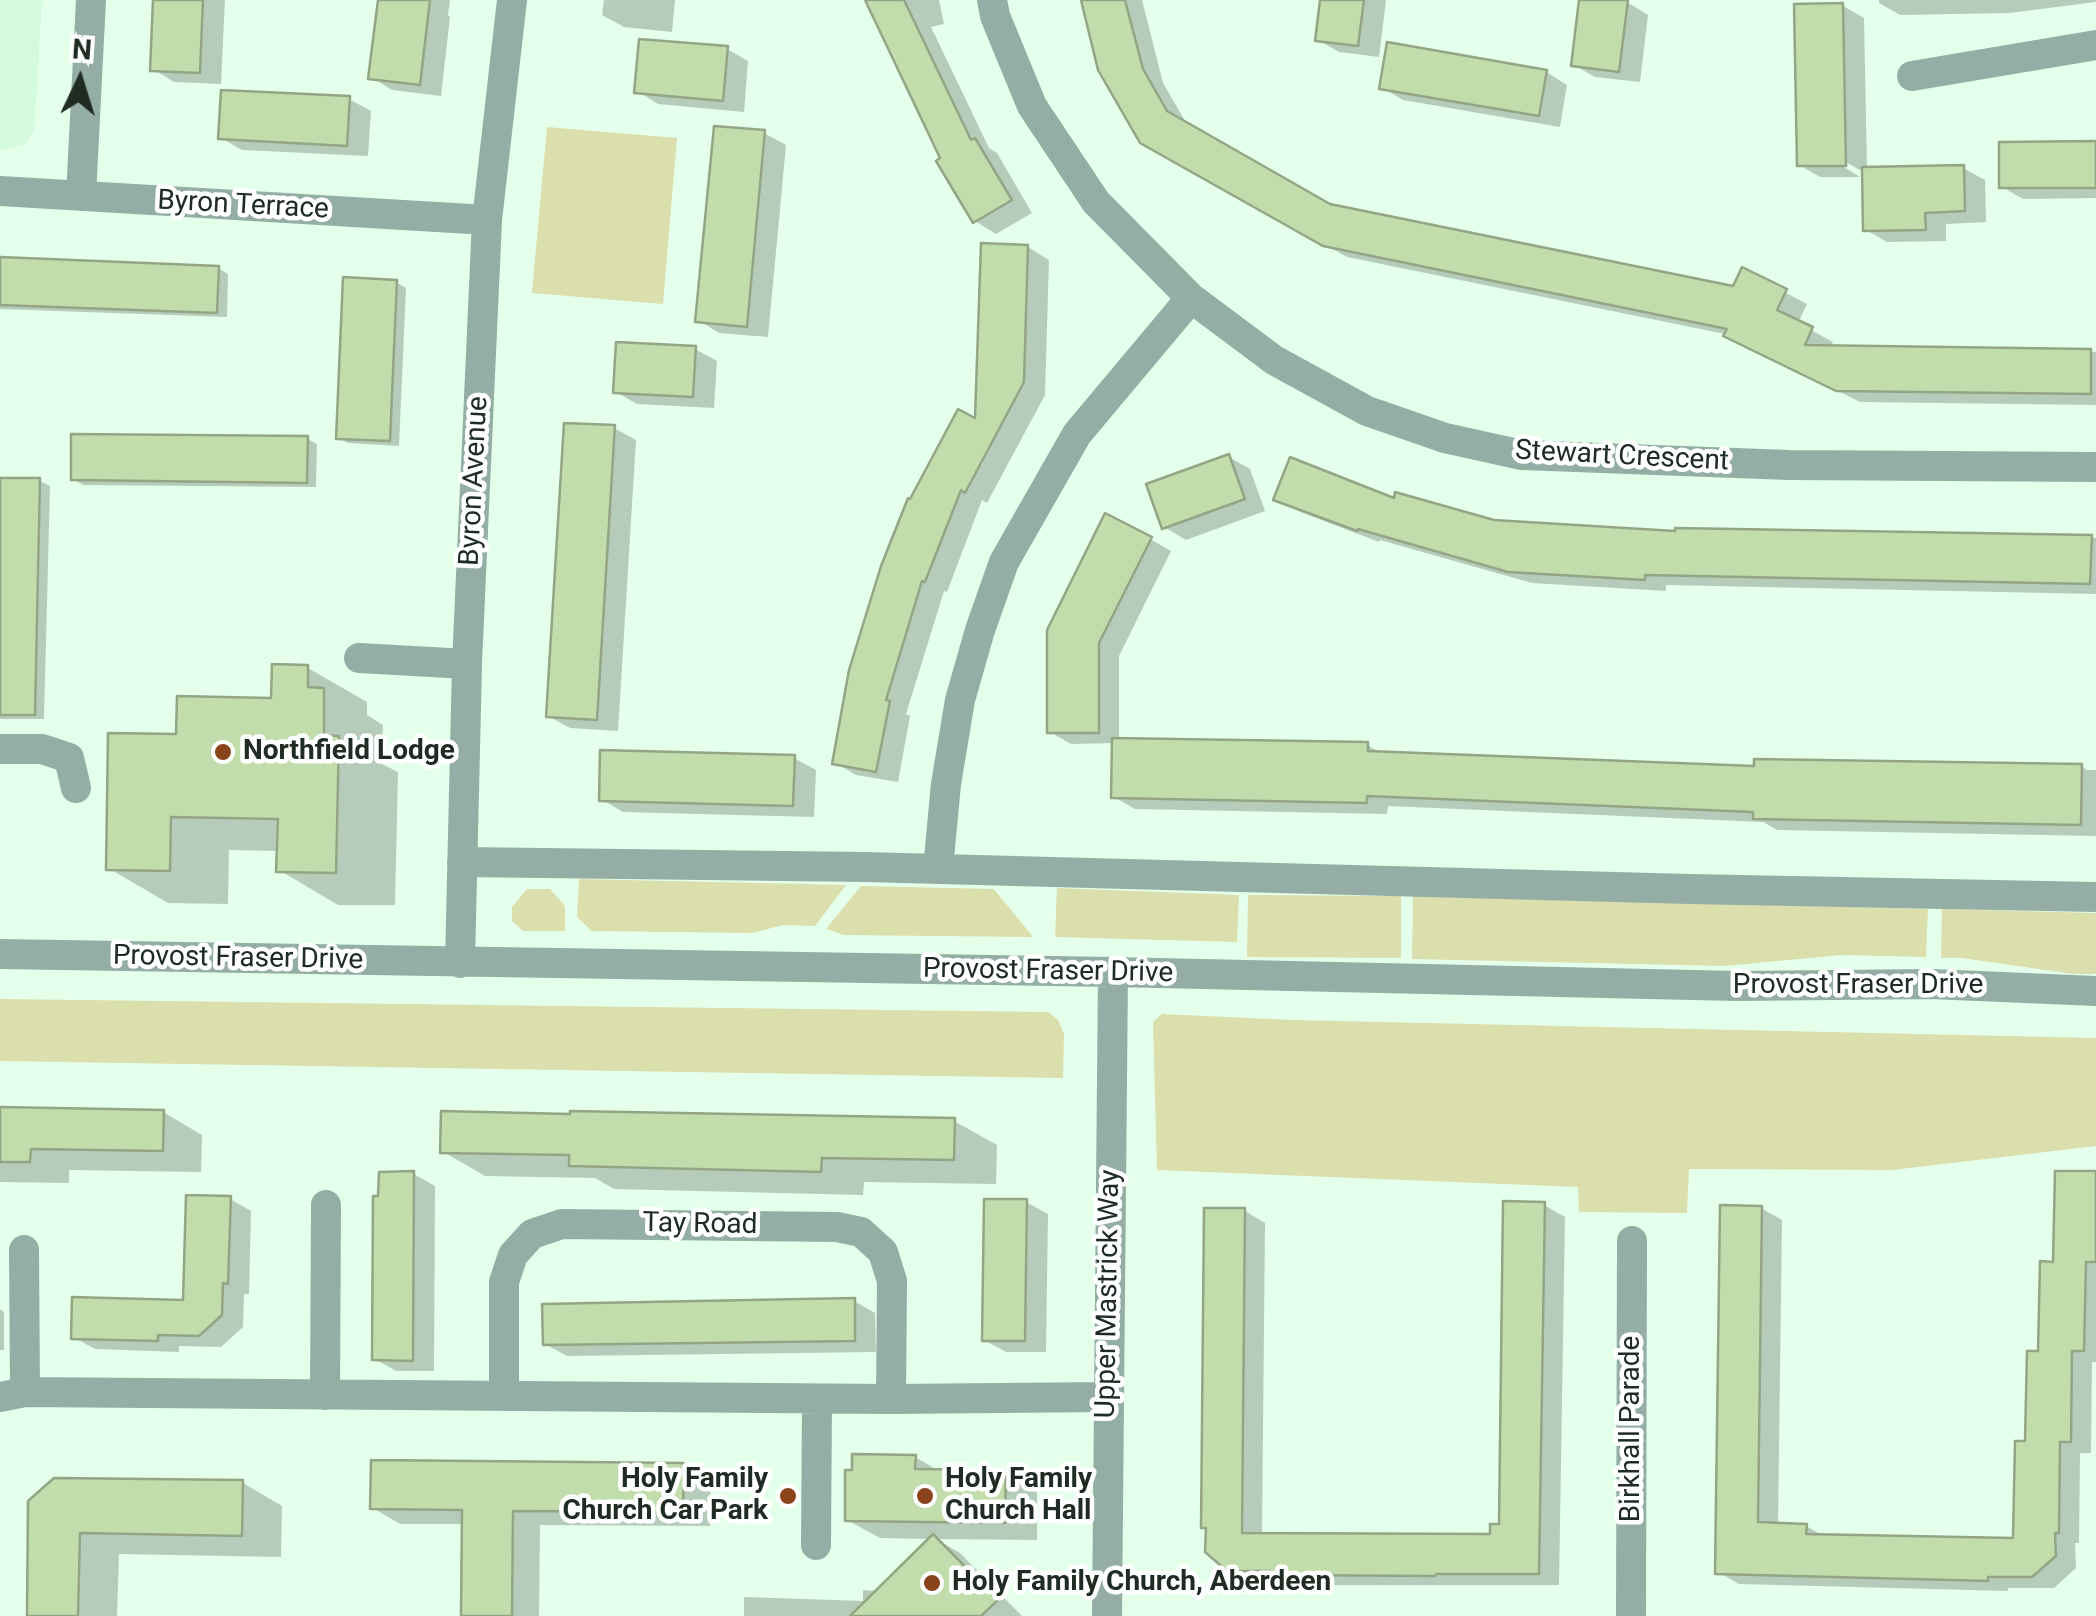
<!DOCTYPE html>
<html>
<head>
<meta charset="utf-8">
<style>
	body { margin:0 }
	#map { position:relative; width:2096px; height:1616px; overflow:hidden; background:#e4ffea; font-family:Roboto,sans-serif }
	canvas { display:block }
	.north { position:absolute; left:30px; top:30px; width:100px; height:100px; -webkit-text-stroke:8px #fff; paint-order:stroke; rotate:4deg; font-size:28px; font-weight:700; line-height:40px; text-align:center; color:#202c23 }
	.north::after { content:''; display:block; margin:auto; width:35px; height:45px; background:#202c23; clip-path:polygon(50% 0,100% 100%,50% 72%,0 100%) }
</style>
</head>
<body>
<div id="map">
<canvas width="2096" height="1616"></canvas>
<div class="north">N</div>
</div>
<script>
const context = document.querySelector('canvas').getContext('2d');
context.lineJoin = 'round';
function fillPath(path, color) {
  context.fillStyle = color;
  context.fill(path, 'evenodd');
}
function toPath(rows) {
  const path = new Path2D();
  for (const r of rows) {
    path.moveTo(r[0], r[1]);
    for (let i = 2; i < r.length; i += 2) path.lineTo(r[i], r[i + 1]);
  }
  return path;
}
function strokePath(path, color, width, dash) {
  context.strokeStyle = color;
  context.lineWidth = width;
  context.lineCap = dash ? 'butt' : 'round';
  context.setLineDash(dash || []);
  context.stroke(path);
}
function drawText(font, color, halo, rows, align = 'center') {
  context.font = font + ' Roboto,sans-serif';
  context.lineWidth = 9;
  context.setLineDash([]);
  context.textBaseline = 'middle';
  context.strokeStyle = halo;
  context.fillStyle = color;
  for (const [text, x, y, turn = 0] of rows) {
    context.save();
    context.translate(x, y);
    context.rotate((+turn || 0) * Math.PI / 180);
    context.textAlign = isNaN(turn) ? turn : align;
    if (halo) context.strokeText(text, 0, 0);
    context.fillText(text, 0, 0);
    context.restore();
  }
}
fillPath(toPath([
	[0,0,42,0,34,132,23,145,5,149,0,149]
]), '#d2fadb');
fillPath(toPath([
	[547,127,677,138,663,304,532,293],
	[579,879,846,885,815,926,784,925,751,933,592,931,577,917],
	[861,886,994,889,1033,937,844,935,826,929],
	[1057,888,1239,895,1237,942,1055,937],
	[527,889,550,889,565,906,565,931,523,931,512,921,512,907],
	[1248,895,1401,896,1401,958,1247,957],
	[1413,896,1928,909,1926,957,1842,955,1724,966,1412,959],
	[1942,909,2096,913,2096,974,2073,974,1962,958,1941,958],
	[0,999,1048,1012,1058,1020,1064,1034,1063,1078,0,1061],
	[1162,1014,1292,1020,2096,1038,2096,1146,1892,1170,1689,1169,1687,1213,1579,1212,1578,1187,1157,1170,1153,1022]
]), '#dbdead');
fillPath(toPath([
	[157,0,225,0,221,84,174,82,153,69],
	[380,0,450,0,448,15,450,17,441,96,392,90,371,77],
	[604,0,675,0,672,32,624,27,602,15],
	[872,0,939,0,944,24,931,27,989,148,997,153,1032,213,996,234,975,221,944,159],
	[1083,0,1142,0,1163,83,1188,126,1330,206,1734,288,1743,270,1807,304,1798,323,1833,342,1830,348,2096,352,2096,405,1860,402,1725,334,1347,257,1142,141],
	[1322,0,1386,0,1379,57,1339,52,1318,40],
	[1582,0,1627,2,1648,15,1640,82,1595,77,1574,65],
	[1879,0,2096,0,2096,2,2009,13,1900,15,1879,3],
	[1843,6,1864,18,1867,170,1963,168,1985,180,1986,222,1946,224,1946,241,1887,242,1866,230,1865,173,1837,157,1834,161,1860,177,1820,177,1799,165],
	[727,49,748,61,744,112,658,104,637,91],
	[1546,72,1567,85,1560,127,1403,100,1381,87],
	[349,99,371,111,368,156,242,150,221,138],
	[764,133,786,145,768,337,719,333,698,320],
	[2096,143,2096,198,2023,199,2002,187],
	[1028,247,1049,260,1045,395,987,503,982,500,947,592,944,591,906,714,910,716,898,782,856,775,834,762,978,422],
	[0,260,218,268,228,274,227,317,0,309],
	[396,282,406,288,399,446,348,443,339,438],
	[695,349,717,361,714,408,637,404,616,392],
	[614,428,636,440,618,731,570,728,548,716],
	[307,439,317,444,316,487,83,485,73,479],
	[1229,457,1250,469,1265,511,1186,540,1164,527],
	[0,480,40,481,50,486,44,719,0,719],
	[1276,499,1395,501,1494,523,1677,533,1950,534,2096,538,2096,594,1666,585,1666,591,1532,583,1380,540,1379,542,1298,511],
	[1150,539,1171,551,1119,656,1119,740,1367,745,1383,754,1756,768,2082,767,2087,770,2096,770,2096,836,1777,830,1763,822,1388,806,1387,814,1135,809,1114,797,1115,743,1071,744,1050,732],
	[308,668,367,702,367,715,383,725,382,764,398,772,395,905,338,905,279,870,279,851,229,850,228,904,168,903,108,868,179,737,273,701],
	[794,758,816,770,814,817,623,812,601,799],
	[0,1110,163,1112,202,1135,201,1172,69,1170,69,1183,0,1182],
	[954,1121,997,1145,996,1184,864,1182,863,1195,614,1189,595,1178,485,1176,442,1151],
	[414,1174,435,1186,434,1371,396,1371,375,1359],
	[2096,1174,2096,1362,2092,1362,2091,1453,2080,1453,2079,1543,2075,1543,2076,1568,2054,1588,2008,1588,2008,1591,1739,1584,1718,1572,1761,1208,1782,1220,1778,1525,1806,1526,1825,1537,2016,1540,2040,1353,2056,1264],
	[230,1199,251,1211,249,1294,244,1294,243,1327,221,1347,179,1346,179,1352,95,1349,73,1337,185,1302],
	[1026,1202,1048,1214,1046,1352,1006,1352,984,1340],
	[1544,1205,1565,1217,1559,1585,1333,1585,1251,1582,1229,1569,1245,1211,1265,1223,1262,1535,1492,1536,1501,1527],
	[854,1301,875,1313,876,1352,567,1356,545,1344],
	[0,1309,4,1312,4,1350,0,1350],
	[915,1457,941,1472,1005,1473,1037,1492,1037,1540,936,1539,960,1553,1022,1616,744,1616,744,1597,863,1601,863,1590,879,1591,931,1539,880,1538,847,1520],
	[683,1466,711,1481,710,1526,540,1525,539,1616,463,1616,464,1524,400,1524,373,1508],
	[243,1483,282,1506,281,1557,119,1554,117,1616,29,1616,31,1502]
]), '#0003');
const building = toPath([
	[153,0,203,0,200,73,150,71,153,0],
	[378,0,430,0,420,85,368,79,378,0],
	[865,0,904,0,971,140,975,138,1012,200,973,223,936,161,940,158,865,0],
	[1081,0,1125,0,1143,69,1167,111,1330,204,1733,286,1742,267,1787,289,1777,310,1813,327,1805,345,2091,349,2091,394,1836,391,1723,336,1727,329,1323,246,1140,143,1098,70,1081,0],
	[1320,0,1364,0,1358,46,1315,41,1320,0],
	[1579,0,1628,0,1619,72,1571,66,1579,0],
	[1843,3,1846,166,1797,166,1794,4,1843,3],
	[639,39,728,46,723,101,634,93,639,39],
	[1387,42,1547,70,1539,116,1379,89,1387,42],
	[221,90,350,96,347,146,218,139,221,90],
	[714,126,765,130,747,327,695,322,714,126],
	[2096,141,2096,188,1999,188,1999,142,2096,141],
	[1964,165,1965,211,1925,213,1926,230,1863,231,1862,167,1964,165],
	[981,243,1028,245,1024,382,965,493,961,490,925,582,922,581,886,700,890,701,876,772,832,764,849,670,881,566,908,498,910,499,958,409,975,418,981,243],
	[0,257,219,266,217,313,0,305,0,257],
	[343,277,397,280,390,441,336,439,343,277],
	[616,342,696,346,693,397,613,393,616,342],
	[564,423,615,425,597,720,546,717,564,423],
	[71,434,308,436,307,483,71,480,71,434],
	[1229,454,1245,499,1162,529,1146,484,1229,454],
	[1290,457,1394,498,1395,492,1494,520,1675,531,1675,528,2092,535,2090,584,1645,575,1645,580,1508,572,1358,529,1357,531,1273,500,1290,457],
	[0,478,40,478,35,715,0,715,0,478],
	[1105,513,1152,537,1099,643,1099,733,1047,733,1047,630,1105,513],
	[272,664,308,665,308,687,324,688,324,735,339,736,336,873,276,872,278,819,171,817,170,871,106,870,108,733,176,734,177,696,271,698,272,664],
	[1112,738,1368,742,1368,751,1754,766,1754,759,2082,764,2081,825,1753,819,1753,812,1367,796,1367,803,1111,798,1112,738],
	[600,750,795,755,793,806,599,801,600,750],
	[0,1107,164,1110,163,1151,31,1149,30,1162,0,1162,0,1107],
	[441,1111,570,1114,570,1111,955,1118,954,1160,822,1158,821,1172,569,1166,569,1155,440,1153,441,1111],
	[414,1171,413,1361,372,1360,373,1196,378,1196,379,1172,414,1171],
	[2055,1171,2096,1171,2096,1262,2086,1262,2084,1351,2072,1351,2071,1442,2060,1442,2059,1533,2055,1533,2056,1556,2032,1577,1988,1577,1988,1581,1715,1574,1720,1205,1762,1206,1758,1522,1807,1524,1806,1534,2013,1538,2015,1441,2025,1441,2027,1351,2038,1351,2040,1261,2053,1262,2055,1171],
	[186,1195,231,1196,228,1284,223,1283,222,1315,199,1336,158,1335,158,1341,71,1339,72,1297,183,1300,186,1195],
	[984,1199,1027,1199,1025,1341,982,1341,984,1199],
	[1503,1201,1545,1202,1539,1574,1436,1574,1435,1576,1269,1575,1270,1571,1227,1571,1205,1552,1206,1528,1201,1528,1204,1208,1245,1208,1242,1533,1490,1534,1490,1524,1499,1524,1503,1201],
	[855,1298,855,1341,543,1345,542,1304,855,1298],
	[852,1454,916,1455,915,1469,1006,1470,1005,1523,845,1521,845,1470,852,1470,852,1454],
	[371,1460,684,1463,683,1512,513,1511,512,1616,461,1616,462,1510,370,1509,371,1460],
	[54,1478,243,1480,242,1536,80,1533,78,1616,27,1616,28,1501,54,1478],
	[933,1534,998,1600,981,1616,850,1616,933,1534]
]);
fillPath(building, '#c2ddac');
strokePath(building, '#94a586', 2.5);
strokePath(toPath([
	[992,0,995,16,1032,106,1096,202,1191,298,1274,360,1367,411,1445,438,1522,455,1789,465,2096,467],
	[1912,76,2096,45],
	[0,191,487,220],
	[81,196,91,0],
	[359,658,467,664],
	[0,749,42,749,69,758,76,788],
	[462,862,865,867,1690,889,2096,897],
	[938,869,946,784,960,700,980,630,1004,562,1077,434,1191,298],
	[0,954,1113,972,1738,986,1931,984,2096,991],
	[460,963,467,664,487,220,512,0],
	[24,1250,25,1392],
	[325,1395,326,1205],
	[504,1396,504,1282,513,1255,532,1234,562,1224,837,1227,861,1232,883,1252,892,1281,891,1399],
	[0,1397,25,1392,891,1399,1107,1397],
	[816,1545,817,1399],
	[1107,1616,1113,972],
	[1631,1616,1632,1241]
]), '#94aea5', 30);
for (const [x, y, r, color] of [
	[223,752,10,"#89441b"],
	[788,1496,10,"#89441b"],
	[925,1496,10,"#89441b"],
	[932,1583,10,"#89441b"]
]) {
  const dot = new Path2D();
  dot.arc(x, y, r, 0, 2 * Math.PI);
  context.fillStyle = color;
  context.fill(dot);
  strokePath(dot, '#fff', 4);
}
drawText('28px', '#202c23', '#fff', [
	["Byron Terrace",243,206,3],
	["Stewart Crescent",1622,457,3],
	["Byron Avenue",475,481,-87],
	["Provost Fraser Drive",238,959,1],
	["Provost Fraser Drive",1048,972,1],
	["Provost Fraser Drive",1858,986],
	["Tay Road",700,1225,1],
	["Upper Mastrick Way",1109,1294,-89],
	["Birkhall Parade",1632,1429,-90]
]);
drawText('bold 28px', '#202c23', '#fff', [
	["Northfield Lodge",243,752],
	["Holy Family",768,1480,"right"],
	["Church Car Park",768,1512,"right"],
	["Holy Family",945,1480],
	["Church Hall",945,1512],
	["Holy Family Church, Aberdeen",952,1583]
], 'left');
</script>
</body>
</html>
